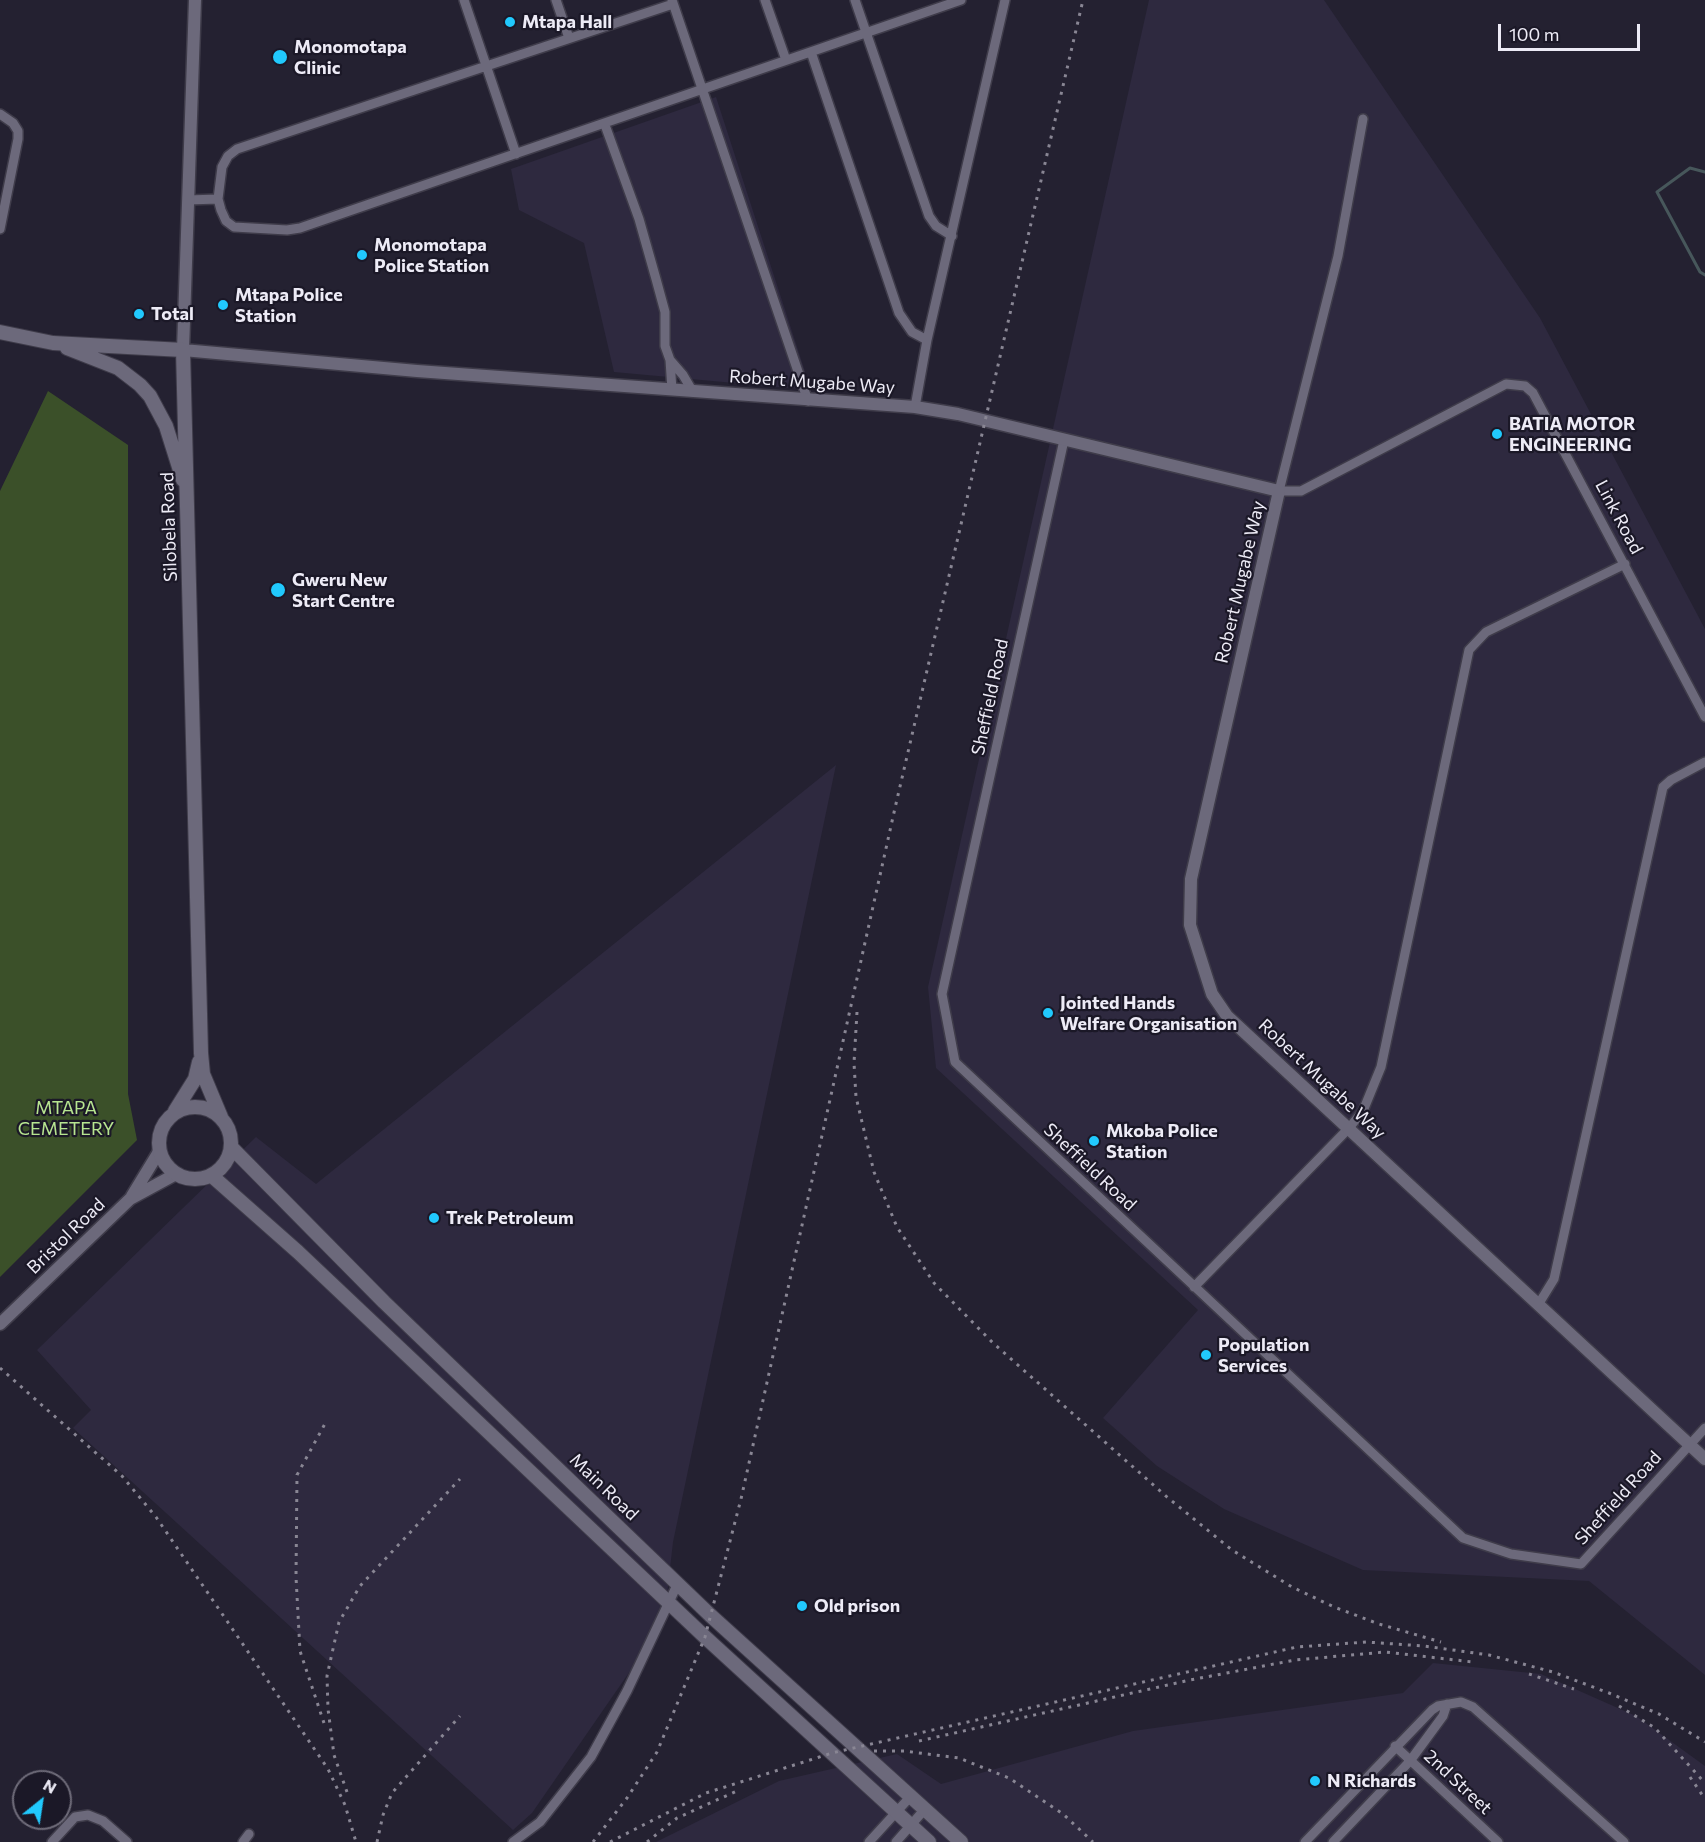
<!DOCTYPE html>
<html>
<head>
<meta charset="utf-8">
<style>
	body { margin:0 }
	#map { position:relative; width:1705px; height:1842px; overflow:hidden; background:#242131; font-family:Commissioner,sans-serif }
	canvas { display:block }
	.north { position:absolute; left:12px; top:1770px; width:60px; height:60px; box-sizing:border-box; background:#1b1827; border:2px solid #6f6c7a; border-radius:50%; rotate:30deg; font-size:16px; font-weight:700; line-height:24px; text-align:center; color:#edebf6 }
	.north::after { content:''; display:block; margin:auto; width:21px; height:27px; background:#21c9fd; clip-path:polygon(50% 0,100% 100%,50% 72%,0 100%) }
	.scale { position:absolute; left:1498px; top:24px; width:142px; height:27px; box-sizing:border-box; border:3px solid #edebf6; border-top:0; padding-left:8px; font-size:18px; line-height:21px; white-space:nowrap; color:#edebf6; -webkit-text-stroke:4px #1b1827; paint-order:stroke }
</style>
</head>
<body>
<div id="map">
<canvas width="1705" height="1842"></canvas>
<div class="north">N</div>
<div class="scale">100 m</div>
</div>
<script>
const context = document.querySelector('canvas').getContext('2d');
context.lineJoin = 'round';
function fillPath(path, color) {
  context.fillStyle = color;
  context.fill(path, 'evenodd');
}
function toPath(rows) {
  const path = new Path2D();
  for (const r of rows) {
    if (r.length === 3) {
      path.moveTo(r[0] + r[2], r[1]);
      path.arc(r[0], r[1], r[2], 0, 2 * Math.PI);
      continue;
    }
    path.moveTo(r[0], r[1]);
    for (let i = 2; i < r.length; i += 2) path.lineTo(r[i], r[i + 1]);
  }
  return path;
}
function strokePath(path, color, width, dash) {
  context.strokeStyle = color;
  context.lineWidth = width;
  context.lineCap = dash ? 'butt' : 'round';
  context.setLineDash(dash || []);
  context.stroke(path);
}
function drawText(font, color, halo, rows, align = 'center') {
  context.font = font + ' Commissioner,sans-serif';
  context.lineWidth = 4.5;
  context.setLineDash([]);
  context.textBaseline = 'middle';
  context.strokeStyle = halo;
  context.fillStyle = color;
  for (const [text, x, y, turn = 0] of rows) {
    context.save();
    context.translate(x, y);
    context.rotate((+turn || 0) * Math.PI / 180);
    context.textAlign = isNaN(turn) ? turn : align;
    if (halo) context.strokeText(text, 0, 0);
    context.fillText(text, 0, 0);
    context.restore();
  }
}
fillPath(toPath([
	[1149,0,1324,0,1540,318,1705,629,1705,1675,1589,1581,1363,1570,1224,1509,1157,1466,1103,1418,1198,1310,936,1068,928,987],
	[716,97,811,390,614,372,584,243,519,210,511,169],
	[836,765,673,1542,664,1622,532,1813,513,1830,73,1428,91,1410,37,1350,256,1137,316,1184],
	[1433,1663,1541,1674,1636,1716,1705,1766,1705,1842,656,1842,779,1781,897,1754,941,1784,1133,1731,1403,1693]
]), '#2e293f');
fillPath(toPath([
	[48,391,128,445,128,1094,137,1140,0,1277,0,491]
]), '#3b5029');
strokePath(toPath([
	[1705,172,1690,168,1657,192,1700,272,1705,275]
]), '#47575b', 3);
const minor = toPath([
	[464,0,516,154],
	[556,0,569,38],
	[672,0,808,401],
	[765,0,786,60],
	[855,0,929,216,936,226,952,236],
	[673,4,237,149,228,156,222,167,218,199,221,210,226,221,234,227,287,230,300,228,961,0],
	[811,52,899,313,912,332,927,340],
	[0,114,13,123,18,131,18,139,0,229],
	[1363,119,1338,256,1279,491,1301,491,1506,384,1525,386,1533,393,1705,717],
	[605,125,639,219,656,279,665,312,665,346,670,360,683,375,693,392],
	[188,200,218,199],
	[670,360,672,390],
	[915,407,927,340,1005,0],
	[1064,440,942,994,955,1062,1463,1538,1511,1554,1581,1564,1705,1428],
	[1194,1287,1349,1128,1363,1111,1381,1067,1469,650,1486,632,1625,564],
	[1538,1305,1554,1279,1663,787,1671,780,1705,762],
	[1395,1746,1498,1842],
	[52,1842,75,1817,88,1815,103,1821,127,1842],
	[243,1842,249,1834],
	[513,1842,540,1822,591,1757,627,1691,678,1583],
	[869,1842,911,1796],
	[896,1842,925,1809],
	[1305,1842,1432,1710,1438,1706,1461,1702,1473,1707,1624,1842],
	[1333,1842,1410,1761,1443,1716,1447,1704]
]);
const tertiary = toPath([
	[195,0,183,350,417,371,915,407,958,414,1279,491,1191,879,1190,925,1212,994,1227,1016,1705,1459],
	[132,1196,160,1150],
	[0,1324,130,1199,176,1174]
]);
const secondary = toPath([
	[0,332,53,343,183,350,201,1053,203,1074,221,1117],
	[67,348,118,368,140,385,150,396,166,426,183,480],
	[195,1143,36],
	[175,1111,195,1079,199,1062],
	[232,1148,384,1302,710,1615,961,1842],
	[212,1176,298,1252,705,1637,929,1842]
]);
strokePath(minor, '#3f3c4a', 12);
strokePath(tertiary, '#3f3c4a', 15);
strokePath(secondary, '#3f3c4a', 16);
strokePath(minor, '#6c697b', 9);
strokePath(tertiary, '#6c697b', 12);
strokePath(secondary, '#6c697b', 14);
strokePath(toPath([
	[857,1012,854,1063,856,1097,874,1172,897,1227,934,1283,993,1343,1167,1497,1232,1550,1292,1587,1334,1607,1379,1624,1441,1642],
	[0,1368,122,1476,156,1517,328,1769,345,1805,356,1842],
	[1529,1674,1574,1689],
	[1619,1706,1655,1728,1705,1783],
	[324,1723,300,1651,296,1577,297,1475,327,1420],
	[919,1741,1190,1680,1295,1660,1385,1652,1473,1662],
	[874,1751,904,1751,959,1758,1009,1778,1063,1814,1093,1842],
	[1690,1777,1705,1799],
	[347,1792,334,1755,328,1709,327,1676,339,1622,360,1586,460,1479],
	[377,1842,383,1815,392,1793,460,1716],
	[593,1842,627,1798,657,1752,705,1637,741,1499,895,808,1083,0],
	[610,1842,706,1793,832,1753,1297,1647,1366,1642,1424,1646,1489,1655,1553,1672,1609,1693,1659,1714,1705,1742],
	[647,1842,677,1818,739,1790]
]), '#898694', 3, [3, 6]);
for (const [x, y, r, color] of [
	[510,22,6,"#21c9fd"],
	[280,57,8,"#21c9fd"],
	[362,255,6,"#21c9fd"],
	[223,305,6,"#21c9fd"],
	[139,314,6,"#21c9fd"],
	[1497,434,6,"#21c9fd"],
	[278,590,8,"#21c9fd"],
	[1048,1013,6,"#21c9fd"],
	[1094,1141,6,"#21c9fd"],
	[434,1218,6,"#21c9fd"],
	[1206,1355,6,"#21c9fd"],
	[802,1606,6,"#21c9fd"],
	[1315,1781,6,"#21c9fd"]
]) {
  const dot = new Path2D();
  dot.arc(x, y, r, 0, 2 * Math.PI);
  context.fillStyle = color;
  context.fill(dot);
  strokePath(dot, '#1b1827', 2);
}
drawText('bold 18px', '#edebf6', '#1b1827', [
	["Mtapa Hall",522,22],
	["Monomotapa",294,47],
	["Clinic",294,68],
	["Monomotapa",374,245],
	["Police Station",374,266],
	["Mtapa Police",235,295],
	["Station",235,316],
	["Total",151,314],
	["BATIA MOTOR",1509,424],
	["ENGINEERING",1509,445],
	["Gweru New",292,580],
	["Start Centre",292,601],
	["Jointed Hands",1060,1003],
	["Welfare Organisation",1060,1024],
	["Mkoba Police",1106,1131],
	["Station",1106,1152],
	["Trek Petroleum",446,1218],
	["Population",1218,1345],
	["Services",1218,1366],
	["Old prison",814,1606],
	["N Richards",1327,1781]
], 'left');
drawText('18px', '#edebf6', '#1b1827', [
	["Robert Mugabe Way",812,382,4],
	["Link Road",1619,517,62],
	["Silobela Road",169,527,-92],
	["Robert Mugabe Way",1240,582,-77],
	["Sheffield Road",990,697,-78],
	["Robert Mugabe Way",1322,1079,43],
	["Sheffield Road",1090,1167,43],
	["Bristol Road",66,1236,-44],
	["Main Road",604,1487,44],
	["Sheffield Road",1618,1498,-48],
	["2nd Street",1458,1782,43]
]);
drawText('18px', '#b7e590', '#1b1827', [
	["MTAPA",66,1108],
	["CEMETERY",66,1129]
]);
</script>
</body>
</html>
